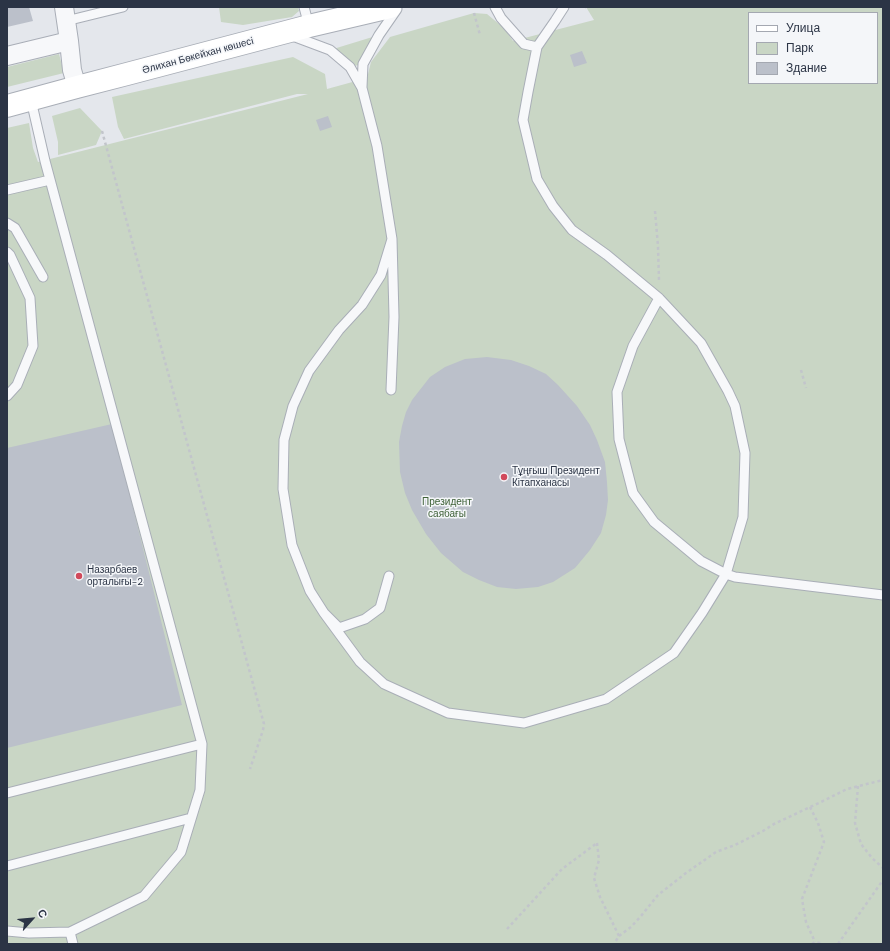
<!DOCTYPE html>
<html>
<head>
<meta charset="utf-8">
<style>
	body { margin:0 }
	#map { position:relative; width:890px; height:951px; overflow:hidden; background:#e4e7ec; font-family:"DM Sans",sans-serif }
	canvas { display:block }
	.frame { position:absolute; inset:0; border:8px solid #2b3445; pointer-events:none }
	.legend { position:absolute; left:748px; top:12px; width:130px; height:72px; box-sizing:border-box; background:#f4f6f9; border:1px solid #a4a8b1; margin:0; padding:5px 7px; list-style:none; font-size:12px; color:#2b3445 }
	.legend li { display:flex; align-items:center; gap:8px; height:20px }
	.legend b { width:20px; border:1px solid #a4a8b1 }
	.north { position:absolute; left:12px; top:899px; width:40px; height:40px; -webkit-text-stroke:3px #f4f6f9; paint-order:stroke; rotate:63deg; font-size:11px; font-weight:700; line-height:16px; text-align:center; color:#2b3445 }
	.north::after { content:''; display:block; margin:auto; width:14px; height:18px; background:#2b3445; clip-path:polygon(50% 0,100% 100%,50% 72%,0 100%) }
</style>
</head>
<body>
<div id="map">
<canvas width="890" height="951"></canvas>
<div class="frame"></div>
<ul class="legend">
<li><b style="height:5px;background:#fff"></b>Улица</li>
<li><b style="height:11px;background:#c9d6c5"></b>Парк</li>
<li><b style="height:11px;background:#bbc0ca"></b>Здание</li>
</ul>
<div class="north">С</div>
</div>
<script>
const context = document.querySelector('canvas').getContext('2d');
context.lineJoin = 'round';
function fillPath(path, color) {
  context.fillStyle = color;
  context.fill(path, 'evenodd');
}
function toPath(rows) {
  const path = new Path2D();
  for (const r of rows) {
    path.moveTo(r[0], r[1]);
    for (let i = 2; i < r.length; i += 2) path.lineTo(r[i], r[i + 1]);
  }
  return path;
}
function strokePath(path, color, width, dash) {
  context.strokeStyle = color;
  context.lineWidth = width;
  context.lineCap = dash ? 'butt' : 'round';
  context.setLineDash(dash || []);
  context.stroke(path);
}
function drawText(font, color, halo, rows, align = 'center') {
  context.font = font + ' "DM Sans",sans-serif';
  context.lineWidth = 3;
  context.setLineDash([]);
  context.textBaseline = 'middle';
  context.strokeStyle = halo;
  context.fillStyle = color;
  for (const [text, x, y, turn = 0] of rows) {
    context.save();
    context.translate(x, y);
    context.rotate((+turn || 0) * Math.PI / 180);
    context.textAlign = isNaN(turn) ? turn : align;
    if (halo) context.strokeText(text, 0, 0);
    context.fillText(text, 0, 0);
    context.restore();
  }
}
fillPath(toPath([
	[219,7,298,7,299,11,292,17,243,25,221,22],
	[586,7,883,7,883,944,7,944,7,128,29,123,33,148,38,162,308,94,297,94,124,139,118,127,112,97,293,57,325,74,327,89,367,78,371,62,390,37,474,13,487,14,505,29,513,41,594,20],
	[749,13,877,13,877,83,749,83],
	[379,35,363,64,350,67,330,50],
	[59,54,64,73,7,87,7,67],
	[80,108,102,131,96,145,58,155,58,142,52,116]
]), '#c9d6c5');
fillPath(toPath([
	[7,7,29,7,33,21,7,27],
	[582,51,587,63,574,67,570,55],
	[328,116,332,127,320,131,316,120],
	[487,357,511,360,529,366,546,374,558,385,577,406,590,425,597,440,605,462,607,482,608,500,606,515,601,533,590,550,575,568,553,582,538,587,516,589,497,587,479,580,463,572,441,553,426,534,412,510,405,493,400,472,399,442,402,426,406,412,412,400,430,377,445,367,465,359],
	[112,424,182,705,7,748,7,448]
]), '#bbc0ca');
const lane = toPath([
	[304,7,309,26],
	[495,7,501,18,524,44,537,47],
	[66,21,123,7],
	[290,35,330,50,350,67,362,88,377,146,392,239,394,317,391,390],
	[362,87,363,64,379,35,397,9],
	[7,190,50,180],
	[7,223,15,228,43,277],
	[7,252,10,255,30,298,33,346,17,385,7,396],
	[659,298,633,346,617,392,619,439,633,493,654,522,701,561,726,574,735,577,883,595],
	[389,576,380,608,365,619,339,628,324,613,310,591,292,545,283,489,284,440,293,406,309,371,339,330,362,305,381,275,392,239],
	[324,613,360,662,384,684,448,713,524,723,606,699,674,653,702,613,726,574,743,517,745,453,735,406,728,391,701,343,659,298,607,255,572,230,553,206,537,179,523,120,528,92,537,47,555,21,564,7],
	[7,793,202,744],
	[7,866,191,818],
	[7,931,29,933,70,932,144,896,181,852,200,790,202,744,45,161,31,100],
	[70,932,73,944]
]);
const street = toPath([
	[64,7,69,41,72,70,77,87],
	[7,56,69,41]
]);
const secondary = toPath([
	[7,106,77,87,127,74,309,26,390,7]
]);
strokePath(lane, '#a9aeb7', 11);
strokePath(street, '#a9aeb7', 20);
strokePath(secondary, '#a9aeb7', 24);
strokePath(toPath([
	[585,7,586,7],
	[474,13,480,35],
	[102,131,264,724,263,730,250,769],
	[655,211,658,246,659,280],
	[801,370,806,388],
	[858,786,855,823,861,844,872,858,883,868],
	[810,807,818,823,824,842,802,899,806,922,815,942],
	[597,843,599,860,594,878,600,897,619,936,614,944],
	[507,929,562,869,597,843],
	[619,936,631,927,641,916,658,895,686,873,716,852,735,845,763,831,774,824,823,801,847,789,883,780],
	[812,944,815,942,823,944],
	[838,944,883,880]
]), '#c2c5cb', 2.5, [3, 3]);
strokePath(lane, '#f7f8fa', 9);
strokePath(street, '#f7f8fa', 18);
strokePath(secondary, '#fff', 22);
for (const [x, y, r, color] of [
	[504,477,4,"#d1495b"],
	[79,576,4,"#d1495b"]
]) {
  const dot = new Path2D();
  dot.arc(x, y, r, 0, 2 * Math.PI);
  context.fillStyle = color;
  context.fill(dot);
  strokePath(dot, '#f4f6f9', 1.5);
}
drawText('10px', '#2b3445', '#f4f6f9', [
	["Әлихан Бөкейхан көшесі",198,56,-15]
]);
drawText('10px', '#2b3445', '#f4f6f9', [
	["Тұңғыш Президент",512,471],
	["Кітапханасы",512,483],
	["Назарбаев",87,570],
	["орталығы-2",87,582]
], 'left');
drawText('10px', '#3f6138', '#f4f6f9', [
	["Президент",447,502],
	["саябағы",447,514]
]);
</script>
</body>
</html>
